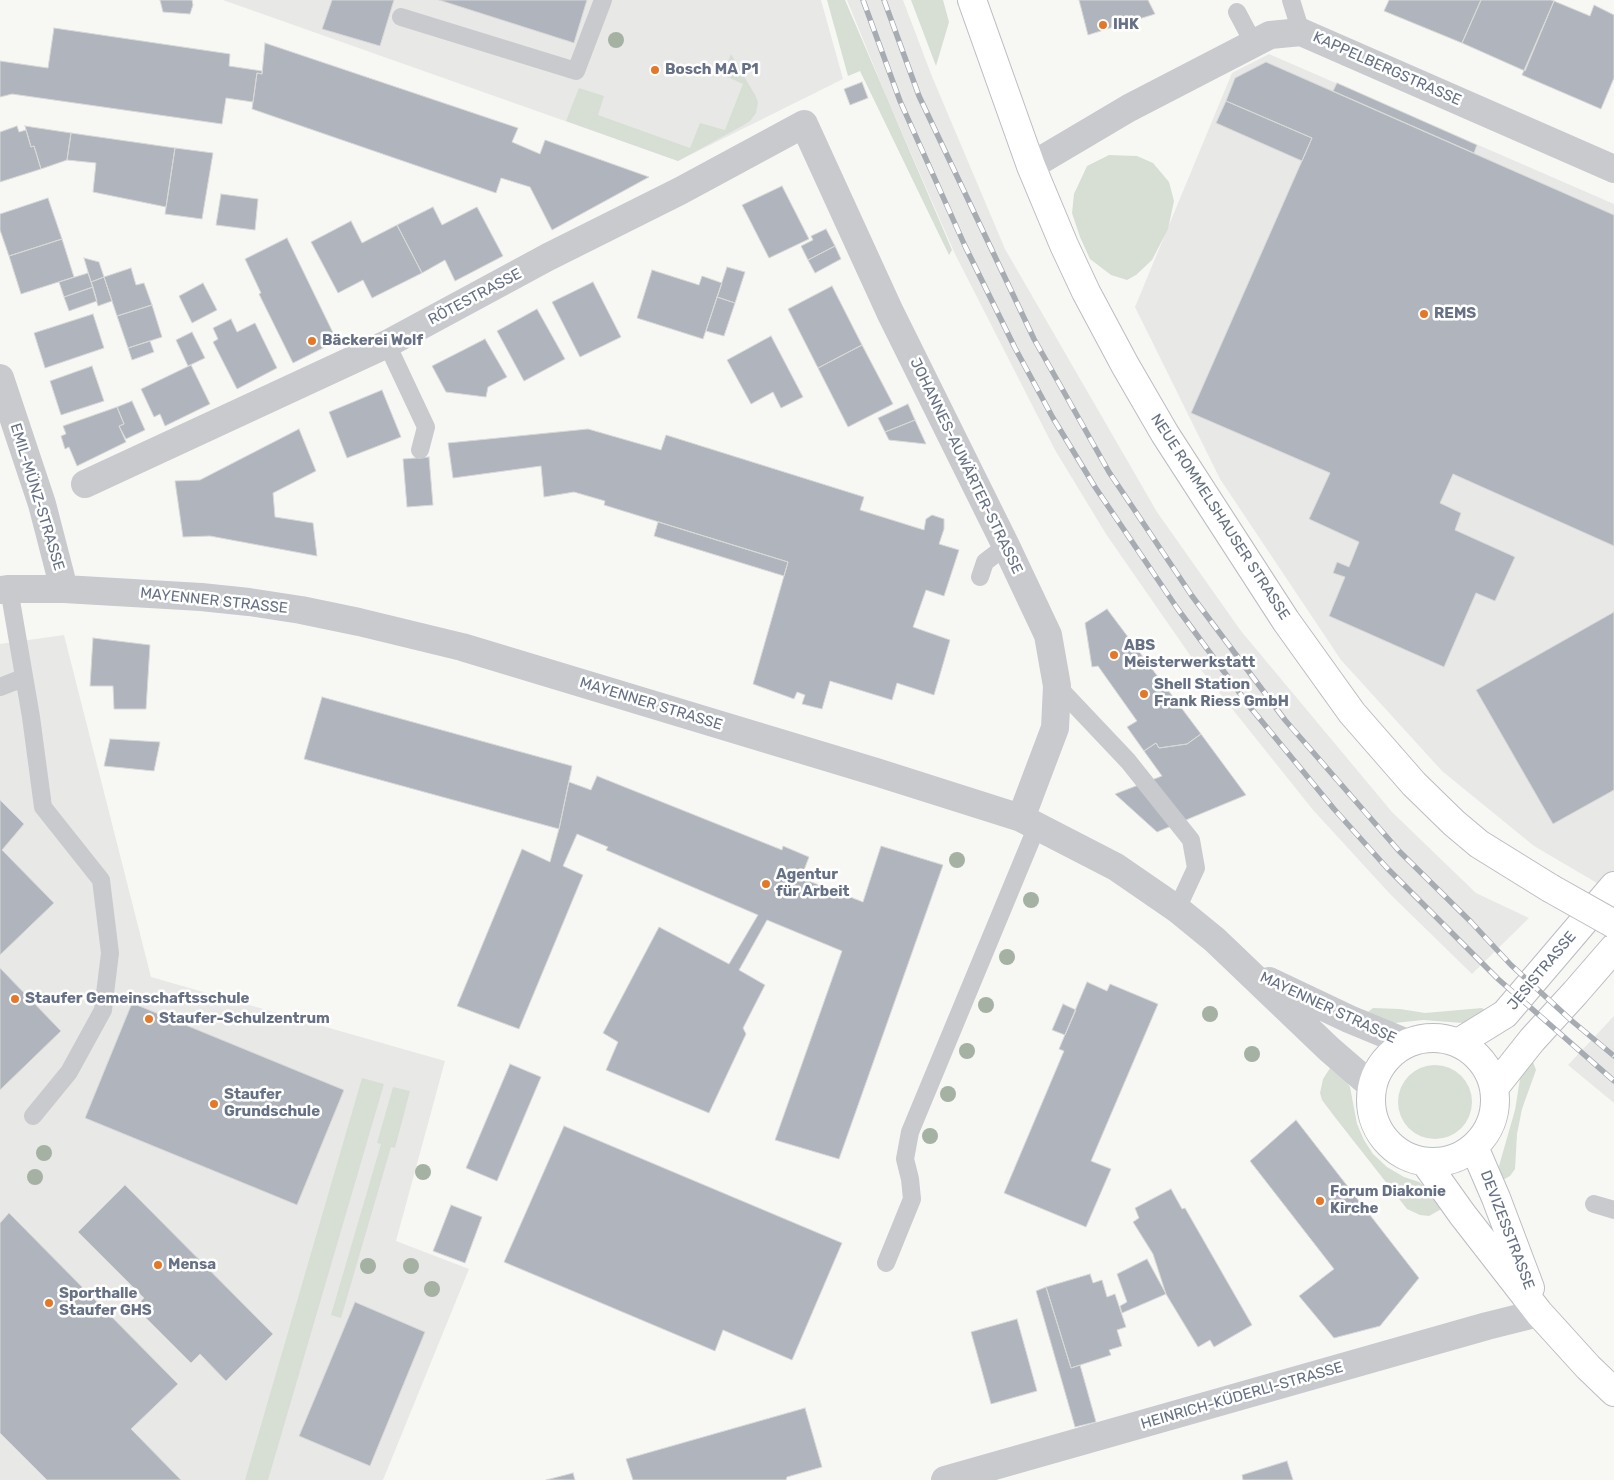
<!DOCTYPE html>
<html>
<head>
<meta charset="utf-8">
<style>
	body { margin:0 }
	canvas { display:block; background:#f7f7f4 }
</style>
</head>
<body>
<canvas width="1614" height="1480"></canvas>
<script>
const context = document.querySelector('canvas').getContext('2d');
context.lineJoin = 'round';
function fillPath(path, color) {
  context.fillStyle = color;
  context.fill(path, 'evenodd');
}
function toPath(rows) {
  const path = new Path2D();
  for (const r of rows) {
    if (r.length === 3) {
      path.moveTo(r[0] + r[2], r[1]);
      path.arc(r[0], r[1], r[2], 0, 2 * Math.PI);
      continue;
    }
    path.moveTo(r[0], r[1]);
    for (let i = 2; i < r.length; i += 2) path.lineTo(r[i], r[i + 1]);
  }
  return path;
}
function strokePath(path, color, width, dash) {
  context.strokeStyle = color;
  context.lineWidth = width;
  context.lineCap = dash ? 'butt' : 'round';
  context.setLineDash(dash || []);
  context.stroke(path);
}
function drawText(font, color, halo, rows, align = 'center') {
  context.font = font + ' Rubik,sans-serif';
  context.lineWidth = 5;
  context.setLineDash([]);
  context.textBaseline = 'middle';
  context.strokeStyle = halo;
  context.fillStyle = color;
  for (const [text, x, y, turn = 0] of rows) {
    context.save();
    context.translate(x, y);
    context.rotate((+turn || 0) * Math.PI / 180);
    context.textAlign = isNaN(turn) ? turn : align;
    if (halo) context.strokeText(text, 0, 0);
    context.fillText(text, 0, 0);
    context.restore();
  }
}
fillPath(toPath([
	[223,0,821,0,843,79,678,161],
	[847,0,903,0,931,74,1005,249,1157,512,1241,631,1392,812,1476,893,1529,918,1472,974,1391,895,1313,810,1194,661,1106,534,1055,450,955,254,886,96],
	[1269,54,1614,204,1614,893,1534,846,1442,771,1341,660,1220,479,1135,307,1232,73],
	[64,635,151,977,445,1061,396,1241,469,1269,383,1480,0,1480,0,644],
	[1614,1016,1614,1103,1568,1065]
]), '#e8e8e7');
fillPath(toPath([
	[827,0,845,0,952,250,949,255,860,71,848,76],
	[911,0,943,0,949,22,936,66],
	[731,54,755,95,758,102,756,113,750,121,742,126,678,161,566,121,579,88,604,96,598,115,690,148,700,123,725,130,743,84,723,75],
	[1109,155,1137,156,1153,163,1169,182,1174,201,1168,229,1152,260,1136,275,1127,280,1111,275,1090,259,1080,237,1072,213,1074,194,1087,166],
	[1373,1008,1400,1009,1425,1013,1482,1008,1489,1013,1481,1018,1463,1023,1423,1020,1395,1023,1363,1016],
	[1532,1059,1536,1070,1522,1109,1517,1134,1515,1169,1510,1176,1501,1181,1499,1166,1515,1110,1520,1079,1527,1065],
	[1332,1065,1342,1074,1350,1087,1357,1124,1364,1140,1373,1154,1387,1167,1404,1177,1419,1182,1431,1191,1445,1207,1429,1216,1420,1215,1407,1209,1334,1116,1322,1100,1320,1093,1323,1079],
	[1435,1102,37],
	[362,1078,384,1084,268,1480,245,1480],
	[393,1087,410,1091,395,1148,391,1147,341,1318,331,1315,381,1144,377,1143]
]), '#d7dfd5');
const building = toPath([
	[160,0,192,0,193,5,190,14,163,12,160,0],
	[332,0,394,0,380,46,322,29,332,0],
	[439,0,587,0,574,43,439,0],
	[1079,0,1148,0,1155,14,1088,35,1079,0],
	[1389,0,1481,0,1462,43,1384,11,1389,0],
	[1481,0,1551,0,1554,1,1525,71,1462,43,1481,0],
	[1554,1,1590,16,1594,5,1614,15,1614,78,1601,109,1522,75,1554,1],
	[54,28,230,54,229,66,262,71,262,74,257,73,253,102,226,98,222,124,12,94,0,97,0,61,48,68,54,28],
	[265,43,518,128,512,142,540,154,545,140,649,177,552,230,530,187,501,178,496,193,252,109,257,73,262,74,265,43],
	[1266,62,1614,215,1614,546,1453,474,1440,503,1461,513,1455,530,1515,557,1495,601,1476,593,1444,667,1329,616,1345,577,1333,573,1337,562,1349,567,1359,542,1309,519,1330,473,1191,413,1312,138,1226,101,1235,78,1266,62],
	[862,82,868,98,850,105,844,89,862,82],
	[1337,83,1477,145,1474,153,1333,91,1337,83],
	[1226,101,1312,138,1302,161,1216,123,1226,101],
	[17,126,19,132,26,130,31,147,34,146,41,169,0,182,0,132,17,126],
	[25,126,71,133,67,160,41,169,34,146,31,147,25,126],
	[71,133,175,148,166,207,93,192,96,163,67,160,71,133],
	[175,148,213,153,202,219,165,214,175,148],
	[782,186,809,239,769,258,742,205,782,186],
	[221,194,258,199,255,230,216,225,221,194],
	[48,198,62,239,9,256,0,230,0,214,48,198],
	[433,207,442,225,477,207,503,256,455,281,445,260,422,273,397,225,433,207],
	[351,221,362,243,397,225,422,273,372,298,363,280,338,293,311,242,351,221],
	[826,229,835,246,808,260,801,246,813,240,811,236,826,229],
	[287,238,337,341,293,363,259,294,261,293,245,259,287,238],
	[62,239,74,277,21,294,9,256,62,239],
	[835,246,841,259,815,273,808,260,835,246],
	[84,258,99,262,104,277,91,282,84,258],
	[727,267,745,272,735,303,717,297,727,267],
	[131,268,136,285,144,283,152,305,117,316,104,277,131,268],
	[652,270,699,285,702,276,722,283,703,339,637,318,652,270],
	[88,273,93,287,64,297,59,282,88,273],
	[104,277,112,301,98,306,91,282,104,277],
	[593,282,621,337,580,357,552,302,593,282],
	[203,283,217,310,192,323,179,296,203,283],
	[832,286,862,345,818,368,788,309,832,286],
	[93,287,97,301,69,311,64,297,93,287],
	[717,297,735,303,724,336,706,331,717,297],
	[152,305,162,337,128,348,117,316,152,305],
	[537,309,565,359,524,381,497,331,537,309],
	[93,314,104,348,45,368,34,333,93,314],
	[231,319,237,332,255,323,277,368,237,389,213,342,218,339,213,328,231,319],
	[192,332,205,358,188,366,176,340,192,332],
	[771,336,803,397,781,408,773,392,751,404,727,360,771,336],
	[485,339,507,377,488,387,486,397,446,392,432,366,485,339],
	[150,341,154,352,132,360,128,348,150,341],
	[862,345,893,404,848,427,818,368,862,345],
	[191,365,210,404,165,426,160,414,154,417,141,389,191,365],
	[92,366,104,401,61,415,50,381,92,366],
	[382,390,401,437,347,458,329,412,382,390],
	[132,401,145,430,126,439,119,426,124,424,117,407,132,401],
	[908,404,915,420,885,432,878,418,908,404],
	[117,407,124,424,119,426,126,442,77,466,69,447,65,449,61,436,66,434,63,426,117,407],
	[915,420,926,444,889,440,885,432,915,420],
	[299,429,316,471,273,493,275,517,313,523,317,556,210,536,183,537,175,481,200,480,299,429],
	[588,429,661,450,666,435,864,497,860,510,924,530,926,519,932,515,944,519,944,529,939,544,959,550,944,596,926,590,913,627,950,640,934,695,897,683,892,700,830,681,822,709,802,704,805,695,797,692,794,699,753,684,788,562,604,505,605,501,574,492,544,497,541,466,453,478,448,443,588,429],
	[429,457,433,505,407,507,403,459,429,457],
	[658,522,788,562,784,576,654,536,658,522],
	[1107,609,1201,734,1187,744,1159,748,1156,743,1144,751,1127,727,1137,721,1098,666,1092,667,1085,623,1107,609],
	[1614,612,1614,790,1553,824,1476,690,1614,612],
	[93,638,150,645,146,709,114,709,113,686,90,686,93,638],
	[322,697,572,766,559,829,304,759,322,697],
	[1201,734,1246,795,1157,832,1115,794,1162,776,1144,751,1156,743,1159,748,1187,744,1201,734],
	[110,739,160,742,154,771,104,766,110,739],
	[597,776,782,850,783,846,809,857,801,878,863,902,881,846,943,865,839,1159,775,1140,842,951,767,920,739,970,765,985,743,1028,746,1034,709,1113,606,1070,618,1042,603,1033,659,927,729,964,758,915,606,850,608,847,577,834,563,866,583,875,519,1029,457,1006,522,849,550,862,559,829,569,782,591,790,597,776],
	[0,800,24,824,2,850,54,903,0,955,0,800],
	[0,968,61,1031,0,1090,0,968],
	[1087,982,1107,991,1110,984,1158,1004,1091,1161,1111,1169,1086,1227,1004,1193,1064,1051,1059,1049,1087,982],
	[132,1003,344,1090,297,1205,85,1118,132,1003],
	[1063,1004,1076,1010,1065,1035,1052,1030,1063,1004],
	[510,1064,541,1077,497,1181,466,1168,510,1064],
	[1296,1120,1419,1278,1380,1326,1334,1338,1299,1296,1334,1269,1250,1161,1296,1120],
	[564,1126,842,1243,792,1360,723,1330,715,1351,504,1262,564,1126],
	[125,1185,273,1334,226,1381,200,1354,191,1363,135,1307,144,1298,78,1232,125,1185],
	[1171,1189,1182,1209,1185,1208,1252,1325,1214,1347,1210,1340,1198,1347,1166,1294,1153,1254,1133,1222,1139,1218,1135,1208,1171,1189],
	[451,1205,482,1217,465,1263,433,1251,451,1205],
	[9,1213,178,1384,131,1429,181,1480,47,1480,0,1433,0,1223,9,1213],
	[1147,1259,1166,1294,1122,1313,1120,1306,1127,1302,1117,1274,1147,1259],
	[1090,1274,1093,1283,1102,1280,1107,1297,1115,1294,1126,1327,1117,1330,1122,1346,1109,1350,1111,1355,1071,1368,1046,1287,1090,1274],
	[1046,1287,1071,1368,1080,1365,1096,1422,1075,1427,1036,1291,1046,1287],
	[355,1302,425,1332,370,1466,299,1436,355,1302],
	[1017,1319,1037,1391,991,1404,971,1332,1017,1319],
	[805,1408,822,1467,787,1477,786,1480,633,1480,626,1459,805,1408],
	[1287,1461,1293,1480,1243,1480,1242,1475,1287,1461],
	[573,1473,575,1480,546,1480,573,1473]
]);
fillPath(building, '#b0b5bd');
strokePath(building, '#d8d9d7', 1);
const secondary = toPath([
	[972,0,1031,166,1064,245,1086,292,1125,365,1165,434,1286,621,1352,713,1414,784,1454,823,1479,844,1550,888],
	[1433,1100,62],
	[1458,1043,1505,1014,1614,886],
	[1494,1088,1532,1040,1575,993,1614,948],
	[1474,1147,1496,1198,1530,1288],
	[1425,1162,1462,1214,1539,1313,1588,1367,1614,1392]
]);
strokePath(secondary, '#babdc2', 30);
strokePath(toPath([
	[1291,0,1301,32],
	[1237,12,1254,44],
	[401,17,576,71,603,0],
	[387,344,426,427,420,450],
	[980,577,985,562,1006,546],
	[9,589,31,717,43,807,101,880,110,953,103,1010,69,1072,33,1116],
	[1057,686,1128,761,1191,840,1196,868,1177,909],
	[0,687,23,678],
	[1594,1204,1614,1210],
	[886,1263,912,1199,910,1179,905,1159,910,1132,1037,826]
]), '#c8cace', 18);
strokePath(toPath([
	[1031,166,1129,108,1270,35,1301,32,1614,169],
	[0,378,42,504,64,589],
	[85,484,387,344,548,257,680,191,804,124,890,312,1006,546,1048,635,1057,686,1055,728,1021,818],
	[0,590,9,589,64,589,201,597,249,602,301,610,359,622,462,647,876,772,1021,818,1116,867,1177,909,1215,940,1329,1049,1373,1087],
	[1269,981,1349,1019,1407,1043],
	[945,1480,1487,1326,1539,1313]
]), '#c8cace', 28);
strokePath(secondary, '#fff', 28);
const rail = toPath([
	[863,0,900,101,965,246,1015,348,1053,418,1095,487,1177,608,1250,707,1334,809,1387,868,1498,979,1614,1081],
	[884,0,919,96,1034,339,1109,472,1192,596,1285,720,1399,851,1471,922,1511,965,1572,1021,1614,1056]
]);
strokePath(rail, '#a7abb2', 5.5);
strokePath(rail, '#fff', 4, [11]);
const secondaryBridge = toPath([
	[1550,888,1614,924]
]);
strokePath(secondaryBridge, '#babdc2', 30, []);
strokePath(secondaryBridge, '#fff', 28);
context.fillStyle = '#a4b1a3';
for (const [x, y] of [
	[616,40],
	[957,860],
	[1031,900],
	[1007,957],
	[986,1005],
	[1210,1014],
	[967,1051],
	[1252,1054],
	[948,1094],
	[930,1136],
	[44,1153],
	[423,1172],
	[35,1177],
	[368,1266],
	[411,1266],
	[432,1289]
]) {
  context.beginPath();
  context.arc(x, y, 8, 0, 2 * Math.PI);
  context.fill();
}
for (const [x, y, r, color] of [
	[1103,25,5,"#e47827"],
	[655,70,5,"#e47827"],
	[1424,314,5,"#e47827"],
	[312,341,5,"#e47827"],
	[1114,655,5,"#e47827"],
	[1144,694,5,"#e47827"],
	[766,884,5,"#e47827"],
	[15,999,5,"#e47827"],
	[149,1019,5,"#e47827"],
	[214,1104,5,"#e47827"],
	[1320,1201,5,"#e47827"],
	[158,1265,5,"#e47827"],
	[49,1303,5,"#e47827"]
]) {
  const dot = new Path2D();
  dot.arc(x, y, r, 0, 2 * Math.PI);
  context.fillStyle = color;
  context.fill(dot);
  strokePath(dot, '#fff', 2);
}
drawText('bold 15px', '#667185', '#fff', [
	["IHK",1113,25],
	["Bosch MA P1",665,70],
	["REMS",1434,314],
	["Bäckerei Wolf",322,341],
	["ABS",1124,646],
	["Meisterwerkstatt",1124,663],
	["Shell Station",1154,685],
	["Frank Riess GmbH",1154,702],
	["Agentur",776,875],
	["für Arbeit",776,892],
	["Staufer Gemeinschaftsschule",25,999],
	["Staufer-Schulzentrum",159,1019],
	["Staufer",224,1095],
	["Grundschule",224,1112],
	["Forum Diakonie",1330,1192],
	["Kirche",1330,1209],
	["Mensa",168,1265],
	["Sporthalle",59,1294],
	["Staufer GHS",59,1311]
], 'left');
drawText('15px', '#667185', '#fff', [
	["KAPPELBERGSTRASSE",1387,69,24],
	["RÖTESTRASSE",475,297,-28],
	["JOHANNES-AUWÄRTER-STRASSE",966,466,64],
	["EMIL-MÜNZ-STRASSE",37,497,73],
	["NEUE ROMMELSHAUSER STRASSE",1220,517,57],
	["MAYENNER STRASSE",214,601,6],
	["MAYENNER STRASSE",651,704,17],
	["JESISTRASSE",1542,971,-50],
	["MAYENNER STRASSE",1328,1008,25],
	["DEVIZESSTRASSE",1507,1230,69],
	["HEINRICH-KÜDERLI-STRASSE",1242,1396,-16]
]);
</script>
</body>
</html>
